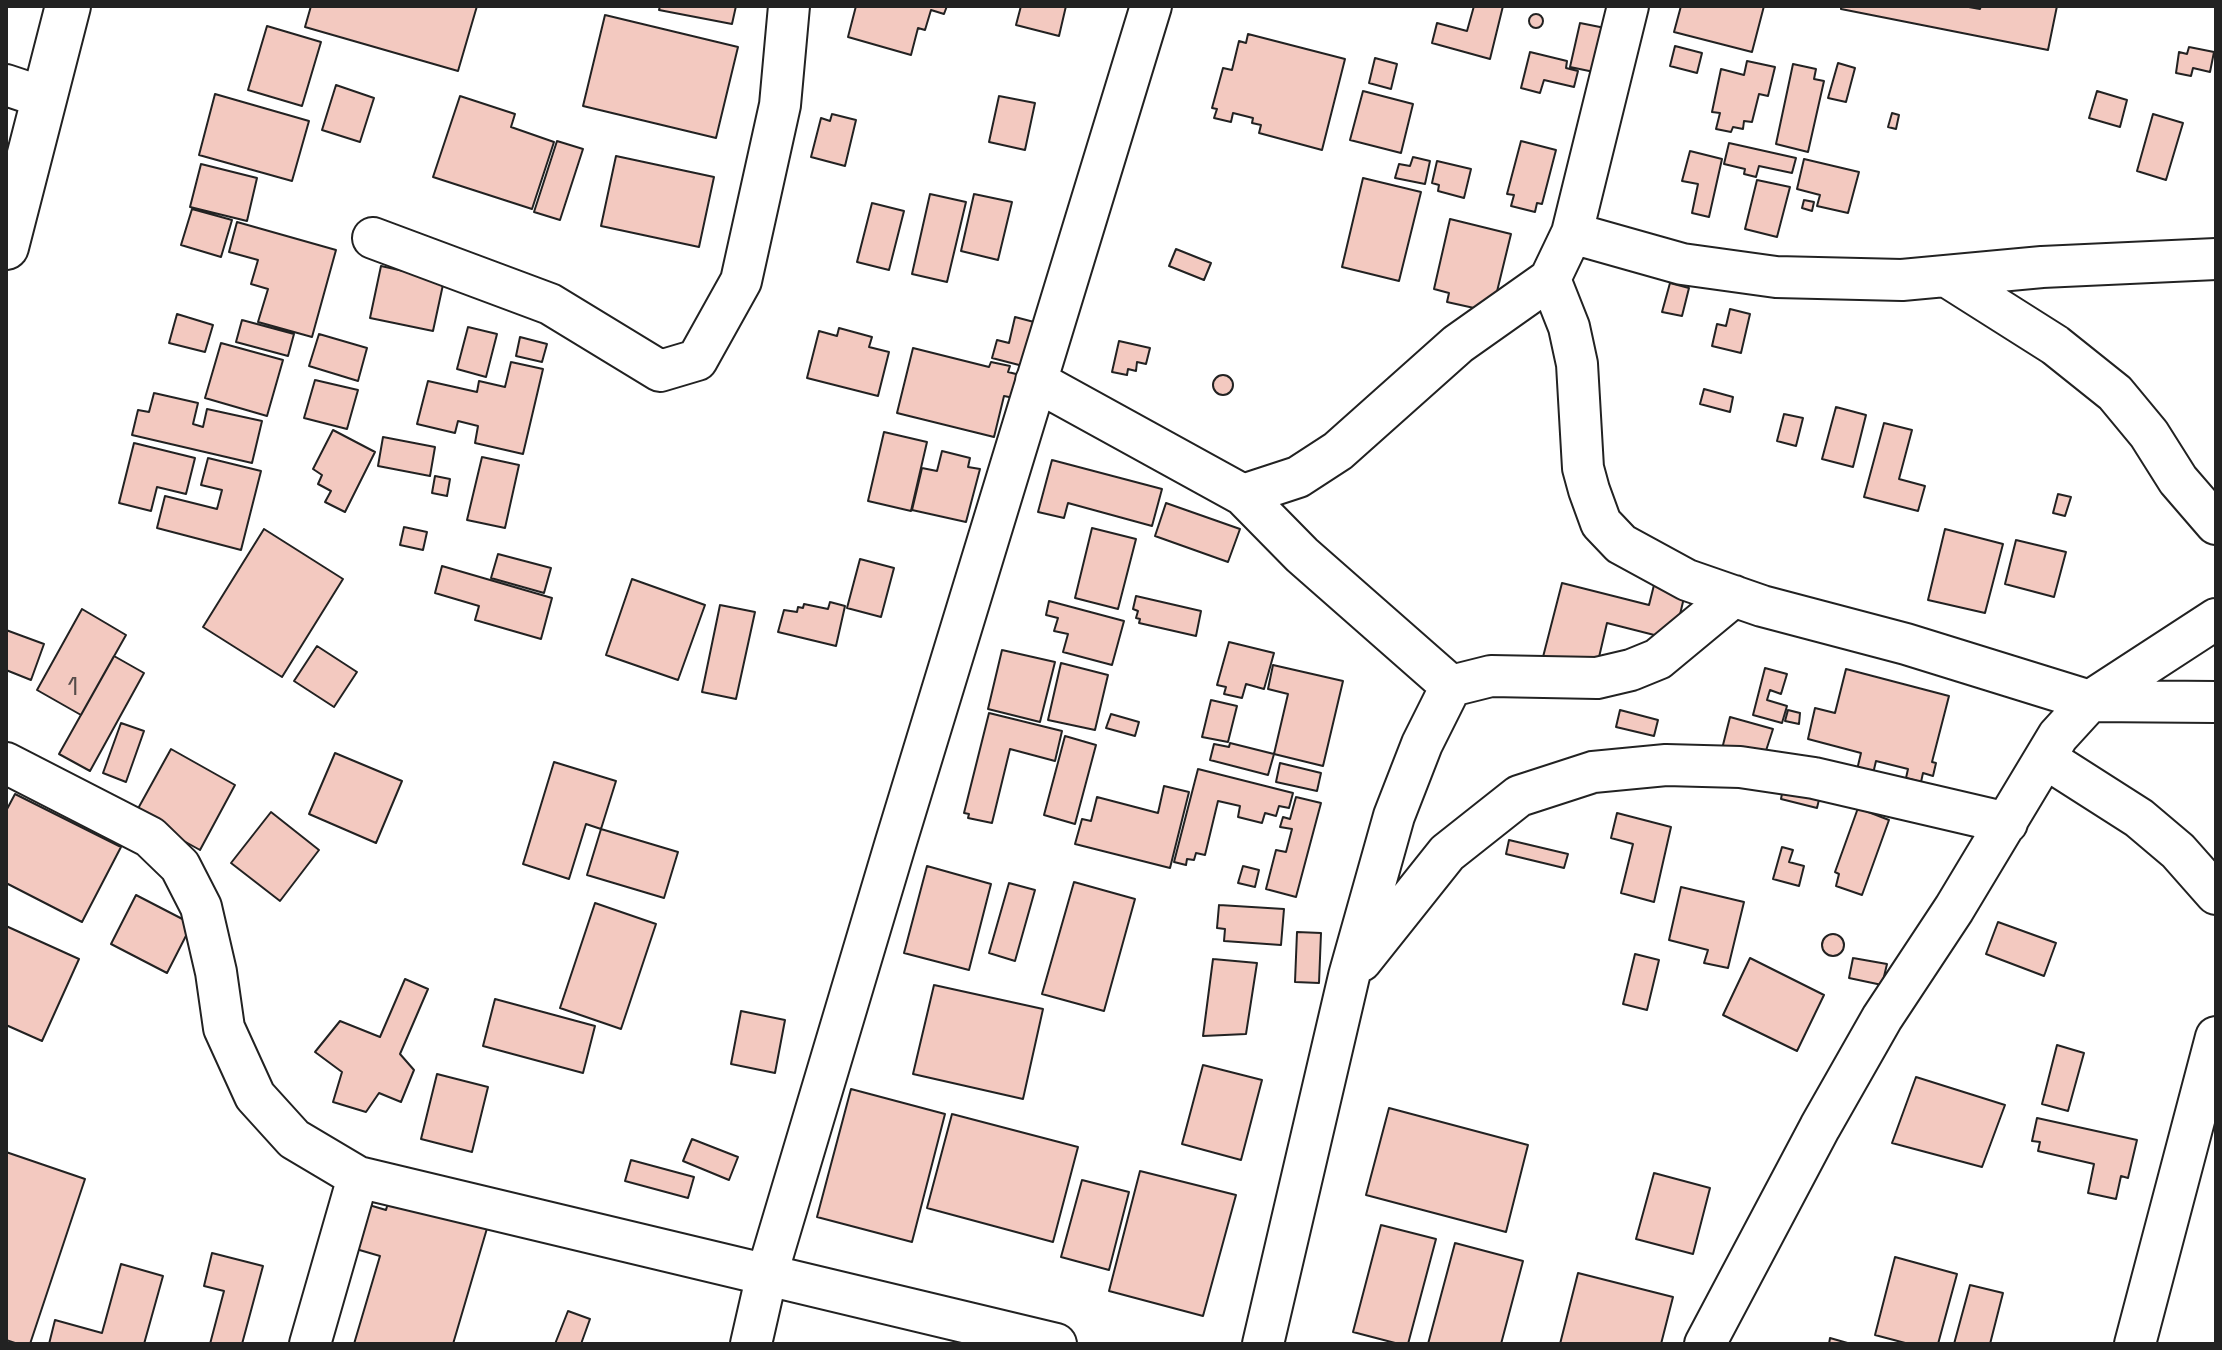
<!DOCTYPE html>
<html>
<head>
<meta charset="utf-8">
<style>
	body { margin:0 }
	#map { position:relative; width:2222px; height:1350px; overflow:hidden; background:#fff; font-family:"Space Grotesk",sans-serif }
	canvas { display:block }
	.frame { position:absolute; inset:0; border:8px solid #222; pointer-events:none }
</style>
</head>
<body>
<div id="map">
<canvas width="2222" height="1350"></canvas>
<div class="frame"></div>
</div>
<script>
const context = document.querySelector('canvas').getContext('2d');
context.lineJoin = 'round';
function fillPath(path, color) {
  context.fillStyle = color;
  context.fill(path, 'evenodd');
}
function toPath(rows) {
  const path = new Path2D();
  for (const r of rows) {
    if (r.length === 3) {
      path.moveTo(r[0] + r[2], r[1]);
      path.arc(r[0], r[1], r[2], 0, 2 * Math.PI);
      continue;
    }
    path.moveTo(r[0], r[1]);
    for (let i = 2; i < r.length; i += 2) path.lineTo(r[i], r[i + 1]);
  }
  return path;
}
function strokePath(path, color, width, dash) {
  context.strokeStyle = color;
  context.lineWidth = width;
  context.lineCap = dash ? 'butt' : 'round';
  context.setLineDash(dash || []);
  context.stroke(path);
}
function drawText(font, color, halo, rows, align = 'center') {
  context.font = font + ' "Space Grotesk",sans-serif';
  context.lineWidth = 6;
  context.setLineDash([]);
  context.textBaseline = 'middle';
  context.strokeStyle = halo;
  context.fillStyle = color;
  for (const [text, x, y, turn = 0] of rows) {
    context.save();
    context.translate(x, y);
    context.rotate((+turn || 0) * Math.PI / 180);
    context.textAlign = isNaN(turn) ? turn : align;
    if (halo) context.strokeText(text, 0, 0);
    context.fillText(text, 0, 0);
    context.restore();
  }
}
const building = toPath([
	[311,6,477,6,458,71,305,27,311,6],
	[660,6,736,6,732,24,659,10,660,6],
	[856,6,947,6,944,14,931,10,925,30,918,28,911,55,848,37,856,6],
	[1021,6,1066,6,1059,36,1016,25,1021,6],
	[1474,6,1503,6,1490,59,1432,43,1437,23,1467,31,1474,6],
	[1681,6,1764,6,1752,52,1674,32,1681,6],
	[1841,6,1963,6,1980,9,1981,6,2057,6,2048,50,1841,9,1841,6],
	[1536,21,7],
	[605,15,738,47,716,138,583,106,605,15],
	[1580,23,1605,28,1594,72,1570,67,1580,23],
	[267,26,321,42,302,106,248,90,267,26],
	[1248,34,1345,59,1322,150,1259,133,1261,125,1252,123,1253,118,1233,113,1231,122,1214,118,1217,109,1212,108,1223,68,1232,70,1239,41,1246,43,1248,34],
	[1675,46,1702,53,1697,73,1670,66,1675,46],
	[2189,47,2214,52,2210,72,2193,68,2191,76,2176,73,2179,52,2187,54,2189,47],
	[1530,52,1567,61,1566,68,1578,71,1574,87,1544,80,1540,93,1521,88,1530,52],
	[1375,58,1397,64,1391,89,1369,83,1375,58],
	[1747,61,1775,67,1768,96,1759,94,1752,122,1744,121,1743,129,1733,127,1731,132,1716,129,1720,113,1712,112,1721,69,1744,75,1747,61],
	[1838,63,1855,68,1846,102,1828,98,1838,63],
	[1793,64,1816,69,1814,79,1824,81,1808,152,1776,144,1793,64],
	[336,85,374,98,360,142,322,130,336,85],
	[1363,91,1413,104,1401,153,1350,140,1363,91],
	[2097,91,2127,100,2120,127,2089,118,2097,91],
	[215,94,309,121,292,181,199,155,215,94],
	[460,96,515,114,511,127,554,142,532,209,433,177,460,96],
	[999,96,1035,103,1025,150,989,142,999,96],
	[1892,113,1899,115,1896,129,1888,127,1892,113],
	[832,114,856,120,845,166,811,157,821,118,830,121,832,114],
	[2153,114,2183,123,2166,180,2137,171,2153,114],
	[557,141,583,149,560,220,534,212,557,141],
	[1521,141,1556,150,1542,204,1537,203,1535,212,1511,206,1514,195,1507,194,1521,141],
	[1729,143,1796,158,1792,173,1759,166,1756,177,1744,174,1745,169,1724,164,1729,143],
	[1690,151,1722,159,1709,217,1692,213,1698,184,1682,181,1690,151],
	[616,156,714,177,699,247,601,226,616,156],
	[1413,157,1430,161,1425,184,1395,178,1399,164,1410,166,1413,157],
	[1804,159,1859,172,1848,213,1817,206,1820,195,1797,189,1804,159],
	[1437,161,1471,169,1464,198,1438,191,1439,185,1432,183,1437,161],
	[201,164,257,178,247,221,190,207,201,164],
	[1363,178,1421,192,1399,281,1342,267,1363,178],
	[1757,180,1790,187,1777,237,1745,229,1757,180],
	[930,194,966,202,947,282,912,274,930,194],
	[974,194,1012,202,998,260,961,251,974,194],
	[1804,200,1814,202,1812,211,1802,208,1804,200],
	[872,203,904,211,889,270,857,262,872,203],
	[192,209,232,220,221,257,181,245,192,209],
	[1450,219,1511,234,1492,312,1447,302,1449,293,1434,289,1450,219],
	[237,222,336,250,312,337,258,322,268,289,251,284,258,260,229,252,237,222],
	[1176,249,1211,263,1204,280,1169,266,1176,249],
	[381,266,444,280,433,331,370,318,381,266],
	[1670,283,1689,288,1682,316,1662,312,1670,283],
	[1730,309,1750,314,1741,353,1712,346,1717,324,1726,326,1730,309],
	[177,314,213,325,205,352,169,343,177,314],
	[1015,317,1034,322,1023,366,992,358,997,340,1009,343,1015,317],
	[242,320,294,334,288,356,236,342,242,320],
	[468,327,497,334,486,377,457,369,468,327],
	[839,328,872,337,869,347,889,352,878,396,807,378,819,331,837,336,839,328],
	[319,334,367,348,358,381,309,366,319,334],
	[520,337,547,344,542,362,516,356,520,337],
	[1119,341,1150,348,1146,364,1137,362,1136,371,1128,369,1127,375,1112,372,1119,341],
	[221,343,283,360,267,416,205,398,221,343],
	[913,348,989,367,991,362,1010,366,1008,372,1020,375,1014,398,1004,396,994,437,897,413,913,348],
	[511,362,543,369,523,454,475,443,478,426,458,421,455,433,417,424,428,381,477,392,479,381,505,387,511,362],
	[1223,385,10],
	[315,380,358,390,347,429,304,418,315,380],
	[1704,389,1733,397,1730,412,1700,404,1704,389],
	[154,393,198,403,193,424,203,427,207,409,262,421,252,463,132,435,138,410,149,412,154,393],
	[1836,407,1866,415,1853,467,1822,459,1836,407],
	[1784,414,1803,418,1796,446,1777,441,1784,414],
	[1884,423,1912,430,1899,479,1925,486,1918,511,1864,497,1884,423],
	[333,430,375,452,345,512,325,502,331,491,318,484,322,475,313,469,333,430],
	[884,432,927,442,911,511,868,501,884,432],
	[383,437,435,447,430,476,378,466,383,437],
	[134,443,195,458,186,494,157,487,151,511,119,503,134,443],
	[942,451,970,458,968,467,980,469,966,522,912,510,922,468,937,471,942,451],
	[482,457,519,465,505,528,467,520,482,457],
	[208,458,261,471,241,550,157,528,165,496,217,509,222,490,201,485,208,458],
	[1052,460,1162,489,1152,526,1068,503,1064,518,1038,512,1052,460],
	[435,476,450,479,447,496,432,493,435,476],
	[2058,494,2071,497,2065,516,2053,513,2058,494],
	[1166,503,1240,529,1228,562,1155,536,1166,503],
	[404,527,427,532,423,550,400,545,404,527],
	[1092,528,1136,539,1118,609,1075,598,1092,528],
	[264,529,343,579,282,677,203,627,264,529],
	[1945,529,2003,544,1985,613,1928,600,1945,529],
	[2016,540,2066,552,2054,597,2005,584,2016,540],
	[498,554,551,568,544,593,491,578,498,554],
	[860,559,894,568,881,617,847,608,860,559],
	[442,566,552,598,541,639,475,620,479,606,435,593,442,566],
	[632,579,705,605,678,680,606,655,632,579],
	[1655,581,1686,589,1674,640,1607,623,1596,670,1543,657,1562,583,1649,605,1655,581],
	[1136,596,1201,611,1196,636,1139,623,1140,619,1136,618,1138,611,1133,609,1136,596],
	[1049,601,1124,621,1112,665,1063,652,1068,634,1054,631,1058,618,1046,615,1049,601],
	[830,602,845,606,836,646,778,632,784,610,797,612,798,607,803,608,804,604,828,609,830,602],
	[720,605,755,612,736,699,702,692,720,605],
	[82,609,126,635,81,715,37,690,82,609],
	[6,630,44,644,31,680,6,670,6,630],
	[1229,642,1274,653,1264,689,1246,684,1242,698,1224,694,1226,687,1217,685,1229,642],
	[317,646,357,672,334,707,294,681,317,646],
	[1002,650,1055,662,1040,722,988,709,1002,650],
	[114,656,144,673,90,771,59,754,114,656],
	[1061,663,1108,675,1095,730,1048,720,1061,663],
	[1273,665,1343,681,1323,766,1274,754,1288,694,1268,689,1273,665],
	[1765,668,1787,674,1781,694,1770,690,1767,700,1787,706,1782,723,1753,715,1765,668],
	[1846,669,1949,696,1932,762,1936,763,1933,776,1923,773,1921,782,1906,778,1908,769,1876,761,1872,778,1856,774,1861,753,1808,739,1815,708,1835,713,1846,669],
	[1211,700,1237,706,1228,742,1202,737,1211,700],
	[1620,710,1658,720,1654,736,1616,727,1620,710],
	[1788,710,1800,713,1799,724,1785,721,1788,710],
	[989,713,1062,731,1055,761,1010,749,992,823,968,818,969,814,964,813,989,713],
	[1111,714,1139,722,1135,736,1106,728,1111,714],
	[1730,717,1773,729,1763,760,1722,749,1730,717],
	[121,723,144,731,126,782,103,773,121,723],
	[1065,736,1096,745,1075,824,1044,815,1065,736],
	[1230,743,1274,754,1268,775,1210,760,1214,744,1229,747,1230,743],
	[171,749,235,785,200,850,135,814,171,749],
	[335,753,402,781,376,843,309,814,335,753],
	[554,762,616,781,601,829,586,824,569,879,523,864,554,762],
	[1280,763,1321,773,1317,791,1276,782,1280,763],
	[1198,769,1293,793,1289,808,1279,806,1276,816,1265,813,1262,823,1238,817,1240,806,1218,801,1205,855,1196,853,1194,860,1187,859,1186,865,1174,862,1198,769],
	[1785,778,1822,787,1817,808,1781,799,1785,778],
	[1164,786,1189,792,1170,868,1075,844,1082,819,1091,821,1097,797,1158,813,1164,786],
	[15,794,121,847,82,922,6,883,6,811,15,794],
	[1296,797,1321,803,1296,897,1266,889,1276,850,1286,852,1292,829,1280,827,1283,817,1290,819,1296,797],
	[1858,808,1889,820,1862,895,1836,886,1839,874,1835,872,1858,808],
	[271,812,319,850,280,901,231,863,271,812],
	[1617,813,1671,827,1654,902,1621,893,1633,844,1611,838,1617,813],
	[601,829,678,852,664,898,587,875,601,829],
	[1509,840,1568,854,1564,868,1506,854,1509,840],
	[1782,847,1793,850,1789,862,1804,866,1799,886,1773,879,1782,847],
	[927,866,991,884,969,970,904,953,927,866],
	[1243,866,1259,870,1255,887,1238,883,1243,866],
	[1074,882,1135,899,1104,1011,1042,994,1074,882],
	[1009,883,1035,890,1015,961,989,953,1009,883],
	[1681,887,1744,902,1728,968,1704,963,1708,950,1669,940,1681,887],
	[136,895,192,924,167,973,111,944,136,895],
	[595,903,656,924,621,1029,560,1008,595,903],
	[1219,905,1284,909,1281,945,1224,941,1225,929,1217,928,1219,905],
	[1998,922,2056,943,2044,976,1986,954,1998,922],
	[6,926,79,959,42,1041,6,1025,6,926],
	[1297,932,1321,933,1319,983,1295,982,1297,932],
	[1833,945,11],
	[1635,954,1659,960,1647,1010,1623,1004,1635,954],
	[1750,958,1824,995,1797,1051,1723,1015,1750,958],
	[1853,958,1887,964,1882,985,1849,978,1853,958],
	[1213,959,1257,963,1246,1034,1203,1036,1213,959],
	[405,979,428,989,400,1054,414,1070,401,1102,379,1093,366,1112,333,1102,342,1072,315,1052,340,1021,380,1037,405,979],
	[934,985,1043,1009,1023,1099,913,1074,934,985],
	[495,999,595,1026,583,1073,483,1046,495,999],
	[741,1011,785,1020,775,1073,731,1064,741,1011],
	[2057,1045,2084,1053,2068,1111,2042,1104,2057,1045],
	[1203,1065,1262,1080,1241,1160,1182,1144,1203,1065],
	[437,1074,488,1087,472,1152,421,1139,437,1074],
	[1916,1077,2005,1105,1982,1167,1892,1143,1916,1077],
	[851,1089,945,1114,912,1242,817,1217,851,1089],
	[1389,1108,1528,1145,1506,1232,1366,1195,1389,1108],
	[952,1114,1078,1147,1053,1242,927,1208,952,1114],
	[2037,1118,2137,1140,2128,1178,2121,1176,2116,1199,2088,1193,2094,1164,2038,1151,2040,1142,2032,1141,2037,1118],
	[692,1139,738,1157,729,1180,683,1161,692,1139],
	[6,1152,85,1179,30,1344,18,1344,6,1340,6,1152],
	[631,1160,694,1177,688,1198,625,1181,631,1160],
	[1140,1171,1236,1195,1203,1316,1109,1291,1140,1171],
	[1654,1173,1710,1188,1693,1254,1636,1239,1654,1173],
	[1082,1180,1129,1192,1109,1270,1061,1257,1082,1180],
	[390,1196,488,1225,453,1344,354,1344,380,1256,356,1249,369,1205,386,1210,390,1196],
	[1381,1225,1436,1239,1408,1344,1399,1344,1353,1332,1381,1225],
	[1455,1243,1523,1261,1501,1344,1428,1344,1455,1243],
	[212,1253,263,1266,242,1344,210,1344,224,1291,204,1286,212,1253],
	[1895,1257,1957,1274,1938,1344,1909,1344,1875,1335,1895,1257],
	[121,1264,163,1276,144,1344,49,1344,55,1320,102,1333,121,1264],
	[1578,1273,1673,1297,1661,1344,1560,1344,1578,1273],
	[1970,1285,2003,1293,1990,1344,1954,1344,1970,1285],
	[568,1311,590,1319,581,1344,555,1344,568,1311],
	[1830,1338,1851,1344,1829,1344,1830,1338]
]);
fillPath(building, '#f3c9c0');
strokePath(building, '#222', 2);
const minor = toPath([
	[6,85,45,98],
	[1572,233,1682,264,1776,277,1902,280,2042,267,2216,259],
	[373,238,550,304,660,371,697,360,741,281,780,105,789,6],
	[1946,276,2055,345,2115,393,2149,434,2178,480,2216,524],
	[1550,279,1569,327,1577,364,1583,468,1589,490,1601,523,1621,544,1687,580,1762,606,1906,644,2090,701,2216,702],
	[1036,381,1243,495,1302,555,1451,686],
	[1243,495,1298,477,1338,451,1458,344,1550,279,1572,233,1628,6],
	[2045,758,2139,818,2178,851,2216,894],
	[6,763,150,837,180,866,201,907,216,972,224,1028,255,1096,294,1139,358,1177,1056,1344],
	[1361,961,1447,853,1519,796,1593,772,1666,765,1740,767,1814,778,2007,823],
	[310,1344,358,1177],
	[751,1344,767,1274,895,845,1151,6],
	[1263,1344,1349,976,1394,816,1422,744,1451,686,1491,676,1597,678,1631,670,1658,659,1734,596],
	[1705,1344,1820,1127,1882,1018,1954,909,2058,736,2090,701,2216,619],
	[2135,1344,2216,1037]
]);
const trunk = toPath([
	[6,247,68,6]
]);
strokePath(minor, '#222', 44);
strokePath(trunk, '#222', 48);
strokePath(minor, '#fff', 40);
strokePath(trunk, '#fff', 44);
drawText('26px', '#564c4a', null, [
	["1",73,688]
]);
</script>
</body>
</html>
